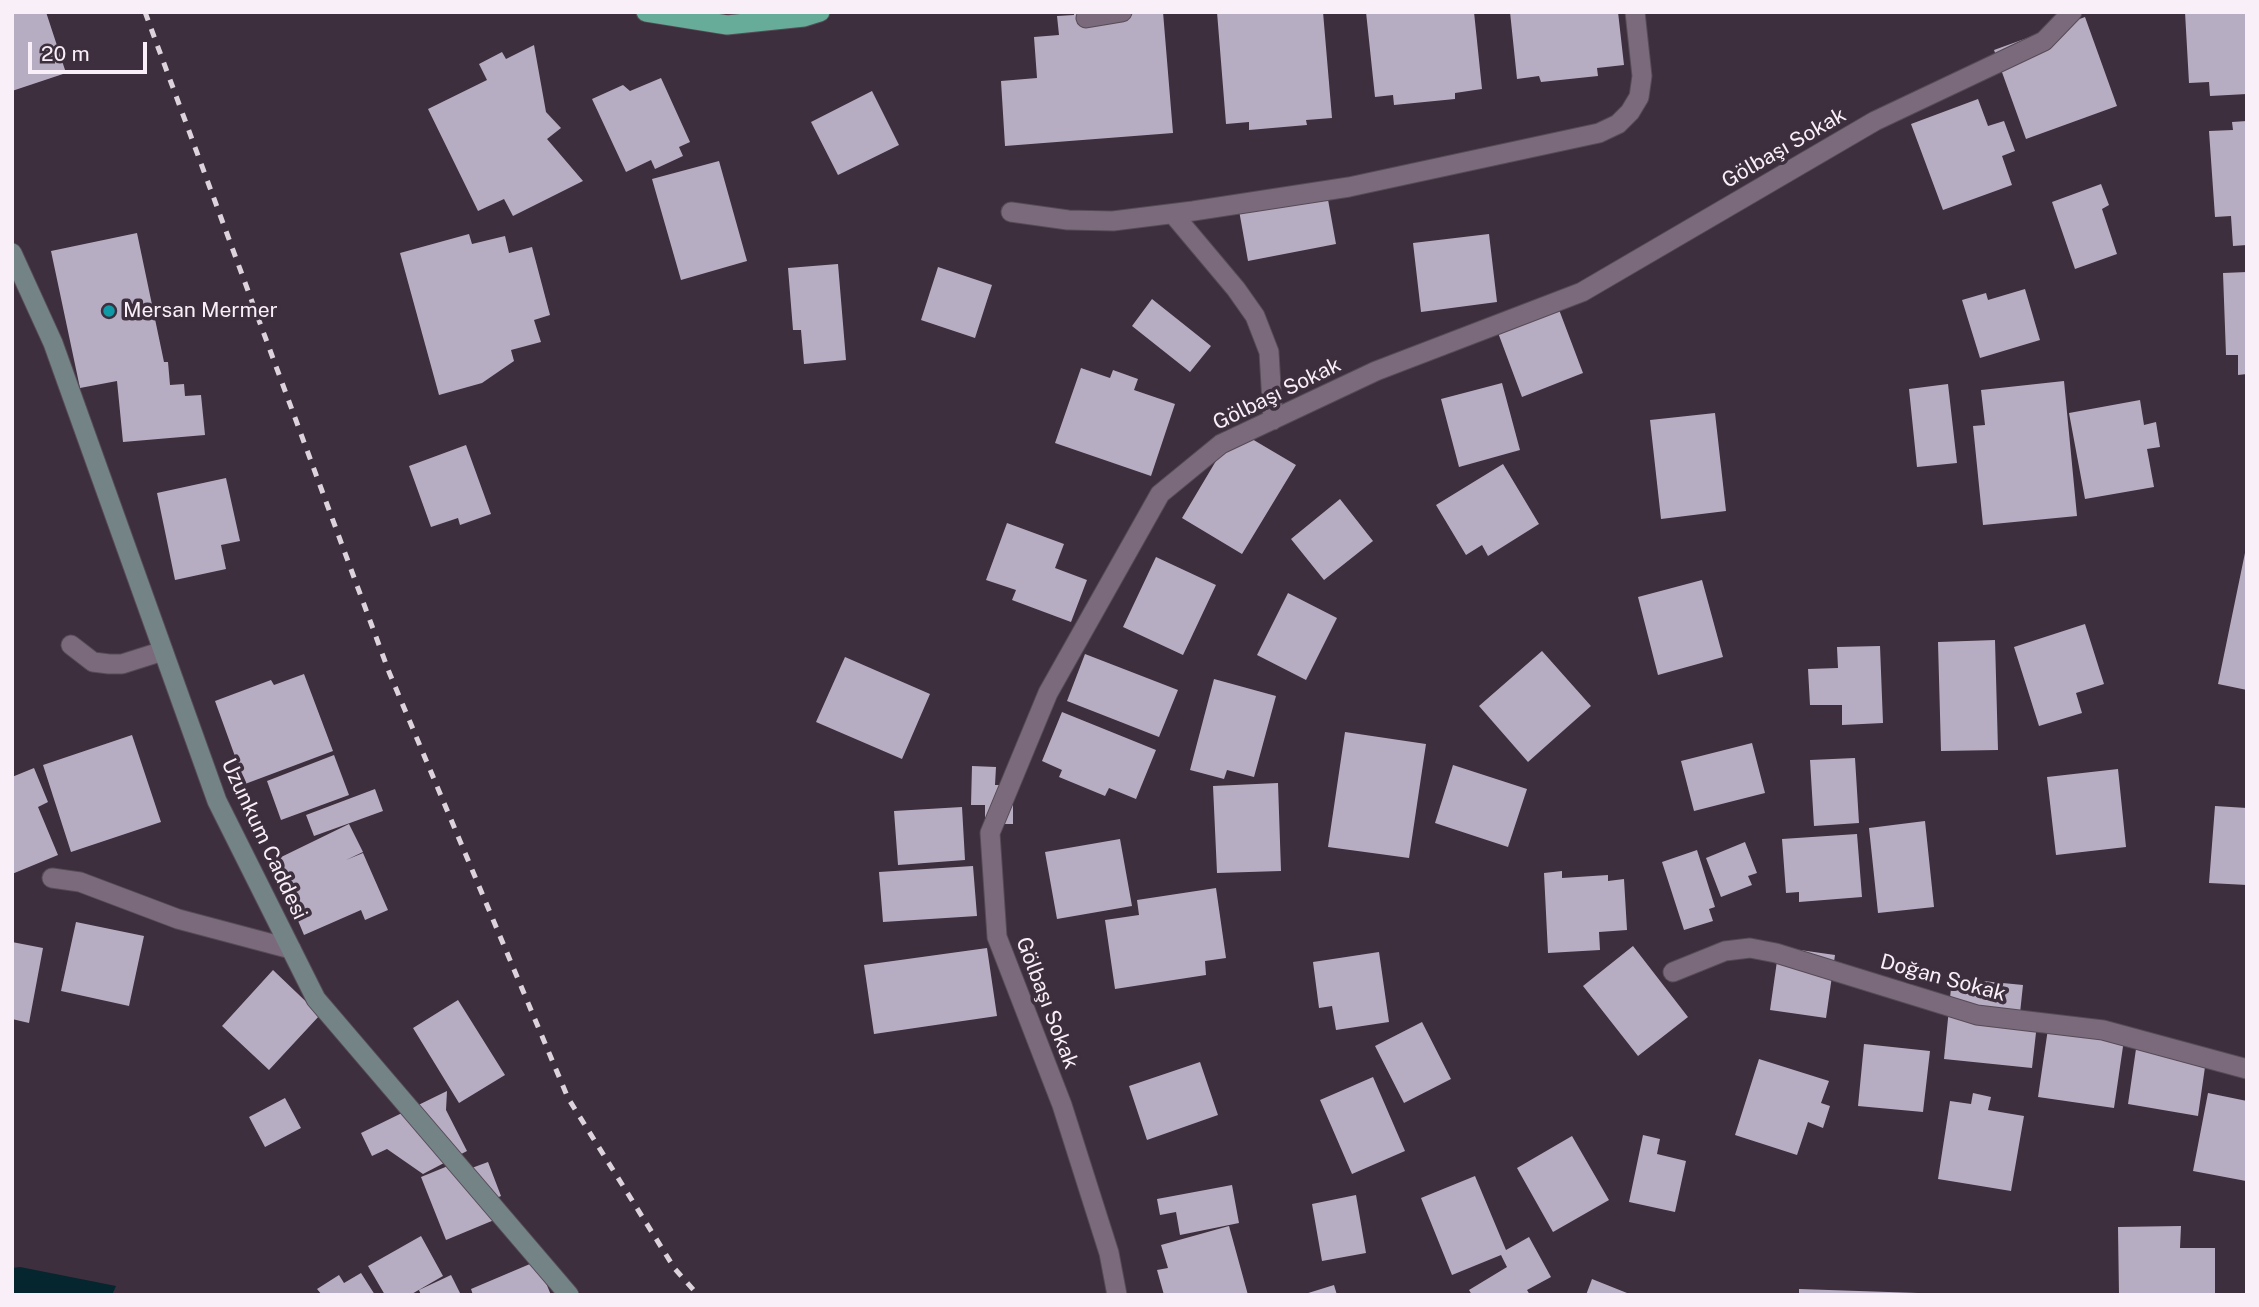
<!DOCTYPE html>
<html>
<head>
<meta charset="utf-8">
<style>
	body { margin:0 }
	#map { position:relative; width:2259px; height:1307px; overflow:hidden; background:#3d2f3d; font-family:"Public Sans",sans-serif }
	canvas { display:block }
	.frame { position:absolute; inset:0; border:14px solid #f9eff8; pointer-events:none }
	.scale { position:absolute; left:28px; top:42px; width:119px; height:32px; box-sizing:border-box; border:4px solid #f9eff8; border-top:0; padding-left:9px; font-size:21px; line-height:24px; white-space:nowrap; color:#f9eff8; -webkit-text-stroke:5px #3d2f3d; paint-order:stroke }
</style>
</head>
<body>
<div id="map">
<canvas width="2259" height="1307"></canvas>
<div class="frame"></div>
<div class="scale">20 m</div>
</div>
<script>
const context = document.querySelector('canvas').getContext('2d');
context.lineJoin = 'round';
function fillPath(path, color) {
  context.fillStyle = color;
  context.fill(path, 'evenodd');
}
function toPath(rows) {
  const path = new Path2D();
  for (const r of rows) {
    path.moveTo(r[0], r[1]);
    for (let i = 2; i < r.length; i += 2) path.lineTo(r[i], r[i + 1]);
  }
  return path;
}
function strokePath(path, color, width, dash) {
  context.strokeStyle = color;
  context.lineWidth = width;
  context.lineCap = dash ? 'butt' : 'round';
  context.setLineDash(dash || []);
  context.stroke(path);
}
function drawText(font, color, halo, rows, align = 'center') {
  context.font = font + ' "Public Sans",sans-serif';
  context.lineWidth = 7;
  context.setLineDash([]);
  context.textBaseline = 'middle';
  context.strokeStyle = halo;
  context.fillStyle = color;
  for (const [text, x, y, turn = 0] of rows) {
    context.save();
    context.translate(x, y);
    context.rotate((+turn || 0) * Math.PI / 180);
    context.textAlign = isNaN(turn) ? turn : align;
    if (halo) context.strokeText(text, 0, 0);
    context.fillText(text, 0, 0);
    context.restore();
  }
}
fillPath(toPath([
	[20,1267,116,1286,112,1295,12,1295,12,1268]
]), '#05262e');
fillPath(toPath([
	[12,12,46,12,66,73,12,91],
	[1074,12,1163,12,1173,133,1005,146,1001,81,1037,78,1034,37,1059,35,1057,16,1074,15],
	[1217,12,1323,12,1332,118,1306,120,1307,125,1249,130,1249,122,1226,124],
	[1366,12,1474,12,1482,89,1455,93,1455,99,1394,105,1393,95,1375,97],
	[1510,12,1618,12,1624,65,1597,68,1598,76,1541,82,1539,76,1517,79],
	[2185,12,2247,12,2247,94,2210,96,2209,82,2189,83],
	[2085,17,2117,106,2026,139,1994,50],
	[534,45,546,112,561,128,547,139,583,181,513,216,504,199,478,211,428,109,487,80,479,64,502,52,506,59],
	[661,78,690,142,679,147,683,156,655,169,651,160,626,172,592,99,623,85,630,91],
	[872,91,899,145,838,175,811,122],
	[1978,99,1988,126,2004,121,2015,151,2002,156,2012,185,1943,210,1911,124],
	[2247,121,2247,245,2233,246,2231,216,2215,217,2209,131,2233,130,2232,122],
	[719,161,747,261,681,280,652,179],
	[1325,183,1336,244,1248,261,1237,199],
	[2101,184,2109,205,2102,209,2117,254,2075,269,2052,202],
	[137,233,164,362,168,362,170,385,184,384,185,396,201,395,205,435,123,442,117,381,80,388,51,251],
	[469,234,472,244,505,236,509,253,532,247,550,315,534,320,541,342,511,350,514,361,482,383,439,395,400,253],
	[1489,234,1497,302,1421,312,1413,243],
	[838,264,846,360,804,364,801,330,793,330,788,268],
	[938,267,992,285,975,338,921,320],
	[2247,272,2247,374,2238,375,2238,355,2226,355,2223,273],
	[2025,289,2040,340,1980,358,1962,300,1986,293,1988,300],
	[1152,299,1211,346,1190,372,1132,326],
	[1558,307,1583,373,1522,397,1497,330],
	[1081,368,1110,378,1113,370,1138,379,1134,390,1175,404,1151,476,1055,443],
	[2064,381,2077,516,1983,525,1973,426,1985,425,1981,390],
	[1502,383,1520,450,1459,467,1441,399],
	[1948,384,1957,463,1917,467,1909,389],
	[2140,400,2144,425,2156,422,2160,447,2147,449,2154,487,2085,499,2069,413],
	[1715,413,1726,511,1661,519,1650,420],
	[1235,429,1296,465,1242,554,1182,518],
	[466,445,491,514,460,525,458,518,431,527,409,466],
	[1503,464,1539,524,1488,556,1482,545,1466,555,1436,505],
	[226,478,240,541,221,545,226,569,175,580,157,493],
	[1340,499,1373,541,1324,580,1291,539],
	[1007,523,1064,544,1055,568,1087,580,1071,622,1012,600,1016,590,986,580],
	[2246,548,2247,548,2247,690,2218,684],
	[1156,557,1216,585,1183,655,1123,627],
	[1702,580,1723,657,1658,675,1638,597],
	[1288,593,1337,618,1306,680,1257,655],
	[2085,624,2104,684,2076,693,2082,713,2039,726,2014,647],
	[1995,640,1998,750,1941,751,1938,642],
	[1880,646,1883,723,1842,725,1842,705,1810,705,1808,669,1838,668,1837,647],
	[1542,651,1591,706,1528,762,1479,706],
	[1085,654,1178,690,1159,737,1067,701],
	[845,657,930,694,902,759,816,722],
	[304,674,333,751,245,784,215,701,271,680,274,685],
	[1214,679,1276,696,1254,777,1227,770,1224,779,1190,770],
	[1062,712,1156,750,1136,799,1109,788,1105,796,1059,777,1062,770,1042,761],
	[1345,732,1426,744,1409,858,1328,847],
	[132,735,161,822,71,852,43,765],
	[1752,743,1765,793,1694,811,1681,761],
	[334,755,349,795,281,820,267,781],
	[1855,758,1859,823,1814,826,1810,760],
	[1453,765,1527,789,1508,847,1435,823],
	[972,766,996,767,995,785,1013,785,1013,824,985,824,985,805,971,805],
	[34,768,48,802,38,807,58,855,12,874,12,777],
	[2118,769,2126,847,2056,855,2047,777],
	[1278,783,1281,871,1217,873,1213,786],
	[375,789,383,811,314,836,306,815],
	[2215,806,2247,808,2247,885,2209,883],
	[962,807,965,860,898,865,894,811],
	[1925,821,1934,907,1878,913,1869,828],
	[349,824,363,852,346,860,363,853,388,910,365,920,361,910,304,935,273,861],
	[1857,834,1862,897,1799,902,1799,892,1786,893,1782,839],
	[1120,839,1132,906,1057,919,1045,852],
	[1745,842,1757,873,1748,876,1752,885,1721,897,1706,858],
	[1697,850,1715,907,1709,909,1713,921,1684,930,1662,862],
	[973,866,977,916,883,922,879,872],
	[1562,871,1562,878,1608,875,1608,881,1624,879,1627,930,1599,932,1600,950,1548,953,1544,873],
	[1216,888,1226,958,1205,961,1206,975,1115,989,1105,920,1139,915,1137,900],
	[76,922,144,936,129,1006,61,991],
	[12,942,43,948,29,1023,12,1019],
	[1633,946,1688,1017,1638,1056,1583,986],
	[1779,947,1835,955,1826,1018,1770,1010],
	[987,948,997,1016,874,1034,864,965],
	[1379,952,1389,1022,1336,1030,1332,1006,1319,1008,1313,962],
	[273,970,320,1015,269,1070,222,1026],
	[1952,978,2023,985,2020,1013,2038,1015,2032,1068,1944,1059],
	[458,1000,505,1075,459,1103,413,1028],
	[2050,1015,2126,1026,2114,1108,2038,1097],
	[1422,1022,1451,1079,1404,1103,1375,1046],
	[1864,1044,1930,1051,1923,1112,1858,1106],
	[2136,1049,2206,1060,2198,1116,2128,1104],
	[1759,1059,1829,1081,1821,1103,1830,1106,1823,1128,1808,1122,1797,1155,1735,1135],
	[1200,1062,1218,1115,1147,1140,1129,1086],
	[1373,1077,1405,1151,1352,1174,1320,1100],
	[447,1091,446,1110,467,1151,423,1174,387,1149,372,1156,361,1133],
	[1973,1093,1991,1097,1988,1110,2024,1116,2011,1191,1938,1179,1950,1101,1971,1104],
	[2208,1093,2247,1101,2246,1181,2193,1171],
	[285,1098,301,1128,265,1147,249,1117],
	[1643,1135,1660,1139,1657,1154,1686,1161,1675,1212,1629,1202],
	[1572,1136,1609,1200,1553,1232,1517,1168],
	[465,1159,469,1169,488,1162,501,1196,492,1200,499,1218,446,1240,421,1177],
	[1475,1176,1506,1250,1529,1237,1551,1277,1527,1290,1530,1295,1472,1295,1469,1290,1507,1267,1501,1255,1452,1275,1421,1198],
	[1232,1185,1239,1223,1180,1235,1176,1212,1160,1215,1157,1199],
	[1356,1195,1366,1253,1322,1261,1312,1204],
	[1229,1226,1248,1295,1164,1295,1157,1270,1168,1268,1161,1245],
	[2181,1226,2180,1248,2215,1248,2215,1295,2119,1295,2118,1227],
	[421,1236,443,1276,410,1295,385,1295,368,1266],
	[537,1261,551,1295,473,1295,471,1289],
	[361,1273,375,1295,322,1295,317,1289,339,1275,344,1283],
	[451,1275,461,1295,421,1295,419,1290],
	[1592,1279,1632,1295,1586,1295],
	[1334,1285,1337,1295,1305,1295,1305,1294],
	[1799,1289,1918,1293,1918,1295,1799,1295]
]), '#b7adc2');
const minor = toPath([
	[1086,18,1122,12],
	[1011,212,1068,220,1113,221,1193,211,1349,187,1599,133,1618,124,1630,112,1639,97,1642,76,1635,12],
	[1173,214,1236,289,1255,316,1269,352,1273,420],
	[71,645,93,662,109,664,122,664,163,651],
	[52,878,80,882,178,919,291,949],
	[1673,972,1725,951,1750,948,1776,953,1977,1015,2103,1030,2247,1069],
	[1117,1295,1109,1253,1062,1105,997,937,990,833,1048,693,1160,494,1221,444,1376,371,1582,292,1875,121,2044,41,2072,12]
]);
const secondary = toPath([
	[12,253,53,343,217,801,316,999,569,1295]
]);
const trunk = toPath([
	[646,12,727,25,804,17,820,12]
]);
strokePath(minor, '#574b57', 21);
strokePath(secondary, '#574b57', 21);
strokePath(trunk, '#574b57', 21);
strokePath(minor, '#7b6a7b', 19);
strokePath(secondary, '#738386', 19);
strokePath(trunk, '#66ac98', 19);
strokePath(toPath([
	[145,12,389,672,568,1098,675,1269,698,1295]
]), '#ddd3dd', 5, [9, 9]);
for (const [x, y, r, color] of [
	[109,311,7,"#0f9aa8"]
]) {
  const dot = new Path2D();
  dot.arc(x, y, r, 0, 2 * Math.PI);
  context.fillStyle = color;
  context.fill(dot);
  strokePath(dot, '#3d2f3d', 2.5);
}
drawText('21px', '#f9eff8', '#3d2f3d', [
	["Gölbaşı Sokak",1784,148,-30],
	["Gölbaşı Sokak",1277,394,-26],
	["Uzunkum Caddesi",264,839,65],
	["Doğan Sokak",1943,978,15],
	["Gölbaşı Sokak",1047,1003,69]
]);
drawText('21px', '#f9eff8', '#3d2f3d', [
	["Mersan Mermer",123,311]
], 'left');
</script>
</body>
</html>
